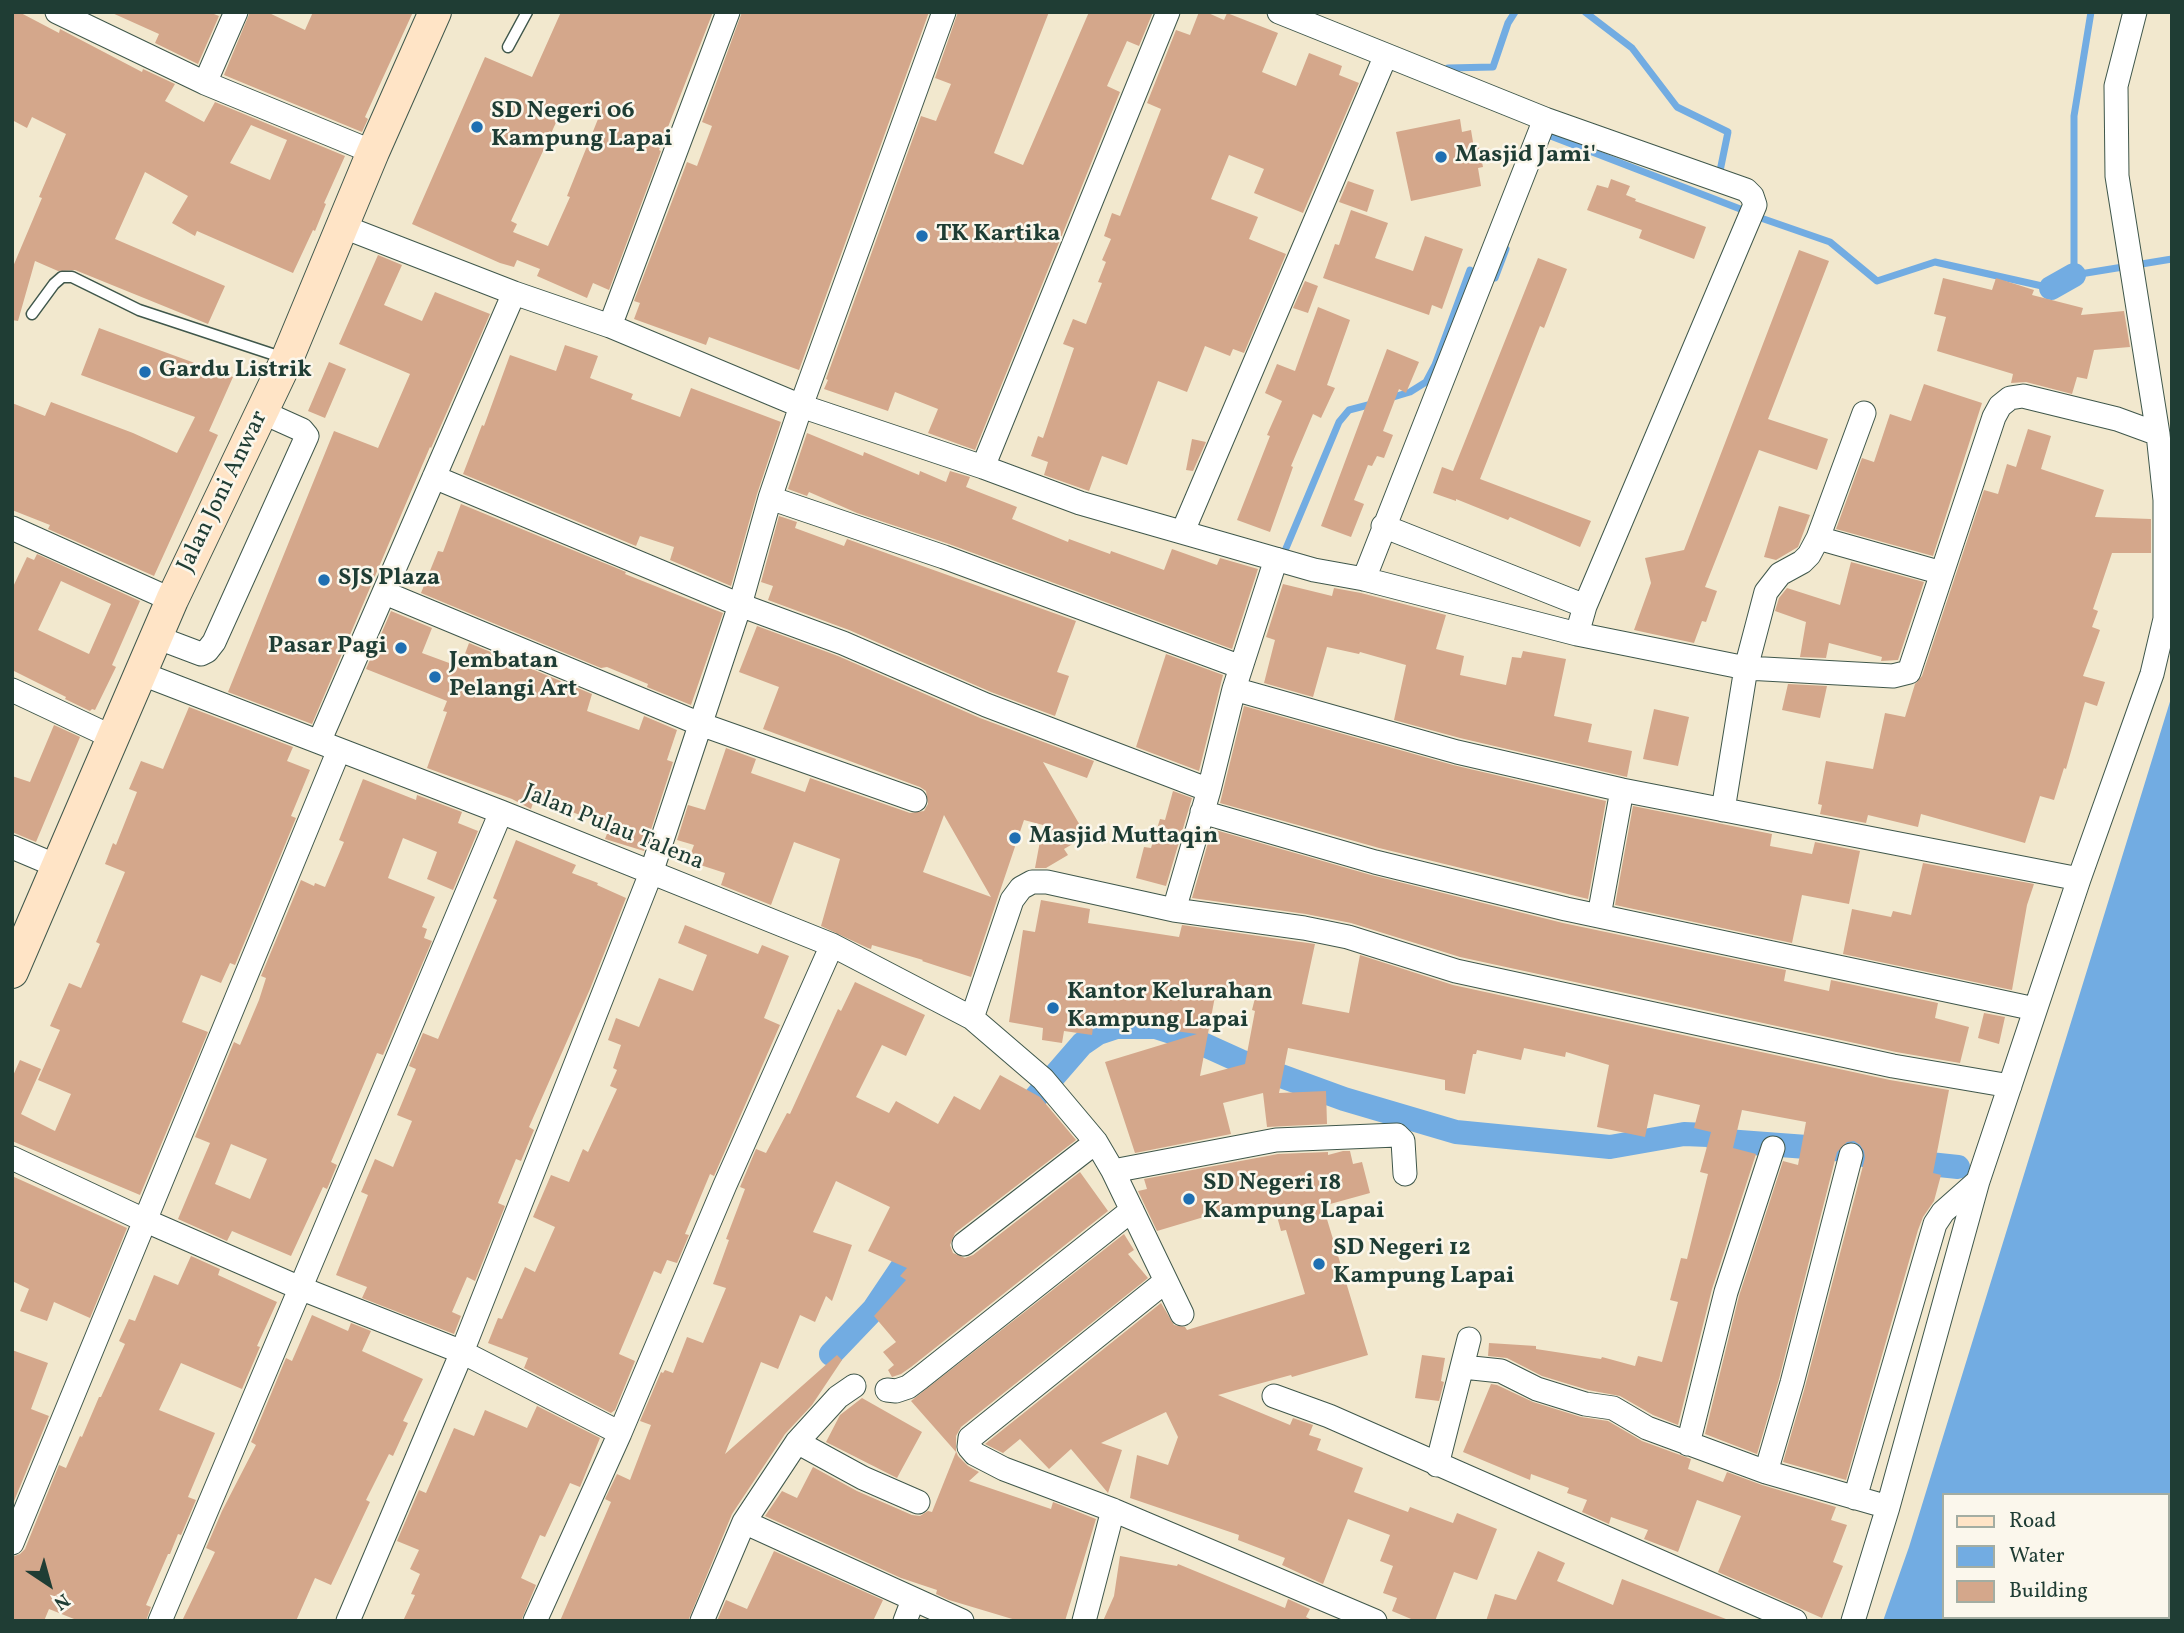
<!DOCTYPE html>
<html>
<head>
<meta charset="utf-8">
<style>
	body { margin:0 }
	#map { position:relative; width:2184px; height:1633px; overflow:hidden; background:#f2e8ce; font-family:Vollkorn,serif }
	canvas { display:block }
	.frame { position:absolute; inset:0; border:14px solid #1f3d34; pointer-events:none }
	.legend { position:absolute; left:1942px; top:1493px; width:228px; height:126px; box-sizing:border-box; background:#fbf7ec; border:2px solid #a3ada2; margin:0; padding:9px 12px; list-style:none; font-size:21px; color:#1f3d34 }
	.legend li { display:flex; align-items:center; gap:14px; height:35px }
	.legend b { width:35px; border:2px solid #a3ada2 }
	.north { position:absolute; left:14px; top:1549px; width:70px; height:70px; -webkit-text-stroke:5px #fbf7ec; paint-order:stroke; rotate:144deg; font-size:19px; font-weight:700; line-height:28px; text-align:center; color:#1f3d34 }
	.north::after { content:''; display:block; margin:auto; width:24px; height:32px; background:#1f3d34; clip-path:polygon(50% 0,100% 100%,50% 72%,0 100%) }
</style>
</head>
<body>
<div id="map">
<canvas width="2184" height="1633"></canvas>
<div class="frame"></div>
<ul class="legend">
<li><b style="height:9px;background:#ffe4c6"></b>Road</li>
<li><b style="height:19px;background:#72ace2"></b>Water</li>
<li><b style="height:19px;background:#d4a78b"></b>Building</li>
</ul>
<div class="north">N</div>
</div>
<script>
const context = document.querySelector('canvas').getContext('2d');
context.lineJoin = 'round';
function fillPath(path, color) {
  context.fillStyle = color;
  context.fill(path, 'evenodd');
}
function toPath(rows) {
  const path = new Path2D();
  for (const r of rows) {
    path.moveTo(r[0], r[1]);
    for (let i = 2; i < r.length; i += 2) path.lineTo(r[i], r[i + 1]);
  }
  return path;
}
function strokePath(path, color, width, dash) {
  context.strokeStyle = color;
  context.lineWidth = width;
  context.lineCap = dash ? 'butt' : 'round';
  context.setLineDash(dash || []);
  context.stroke(path);
}
function drawText(font, color, halo, rows, align = 'center') {
  context.font = font + ' Vollkorn,serif';
  context.lineWidth = 5;
  context.setLineDash([]);
  context.textBaseline = 'middle';
  context.strokeStyle = halo;
  context.fillStyle = color;
  for (const [text, x, y, turn = 0] of rows) {
    context.save();
    context.translate(x, y);
    context.rotate((+turn || 0) * Math.PI / 180);
    context.textAlign = isNaN(turn) ? turn : align;
    if (halo) context.strokeText(text, 0, 0);
    context.fillText(text, 0, 0);
    context.restore();
  }
}
fillPath(toPath([
	[2169,1495,2172,1496,2172,1621,2107,1621,2109,1617,2168,1617]
]), '#74a966');
fillPath(toPath([
	[2172,695,2172,1496,1944,1495,1944,1617,2109,1617,2107,1621,1883,1621,1909,1547]
]), '#72ace2');
strokePath(toPath([
	[1585,12,1632,48,1677,107,1728,132,1720,171],
	[2091,12,2074,116,2074,275,2172,259],
	[1448,68,1493,67,1508,23,1515,12],
	[1547,139,1548,135,1748,212],
	[1758,217,1830,242,1877,281,1935,262,2051,288],
	[1495,278,1506,249],
	[1390,398,1410,392,1426,382,1435,365,1470,270],
	[1284,553,1339,422,1349,410,1372,404]
]), '#72ace2', 7);
strokePath(toPath([
	[2051,288,2074,275],
	[1016,1120,1082,1044,1098,1033,1116,1027,1156,1027,1187,1037,1240,1061,1344,1099,1456,1132,1610,1147,1684,1134,1708,1135,1726,1141,1847,1150,1891,1163,1901,1161,1958,1167],
	[831,1354,874,1309,921,1239]
]), '#72ace2', 24);
fillPath(toPath([
	[12,12,19,12,59,33,60,29,142,72,143,69,175,84,165,101,204,122,215,102,345,156,324,203,326,204,315,231,313,230,293,273,197,231,195,236,172,223,188,196,145,172,115,239,225,286,208,324,75,270,58,271,35,261,18,321,12,320,12,269,42,198,39,197,66,134,32,117,27,128,12,120],
	[251,125,287,140,270,180,230,163],
	[110,12,209,12,219,16,198,64,155,43,159,34],
	[250,12,267,12,305,30,313,12,413,12,365,117,368,119,362,132,224,75],
	[561,12,713,12,659,150,661,151,609,290,593,283,587,298,537,276,540,269,517,260,514,267,500,263,412,224,485,57,532,77],
	[564,105,598,119,567,196,570,197,548,246,513,232,517,224,511,221],
	[742,12,929,12,799,370,709,337,706,345,634,319,640,303,634,301,687,162,697,166,712,126,702,122],
	[958,12,1049,12,994,153,1023,165,1089,12,1153,12,1139,46,1127,41,1107,86,1120,92,975,450,928,433,938,409,895,392,888,411,824,389,828,380,826,379,921,116,936,121,951,84,935,78],
	[1199,12,1206,12,1224,20,1227,13,1278,33,1262,72,1296,86,1309,53,1342,66,1339,75,1359,83,1303,213,1254,193,1264,169,1229,155,1211,199,1258,217,1249,239,1286,254,1244,353,1233,349,1230,356,1205,346,1187,392,1158,381,1127,465,1102,456,1089,491,1044,475,1048,462,1031,456,1038,436,1043,438,1074,348,1063,344,1073,319,1086,324,1102,283,1098,282,1106,262,1102,260,1111,239,1104,236,1112,213,1120,216,1161,109,1147,103,1176,30,1190,35],
	[1460,119,1462,132,1471,130,1474,148,1479,147,1483,167,1478,168,1481,186,1411,201,1396,132],
	[1611,179,1630,186,1626,195,1636,199,1635,201,1706,227,1694,259,1639,238,1642,230,1587,210,1597,185,1608,188],
	[1348,181,1374,190,1367,212,1339,202],
	[1351,210,1388,223,1375,258,1413,271,1425,236,1463,249,1442,309,1432,305,1429,315,1323,278,1335,244,1339,245],
	[1799,250,1829,261,1768,419,1828,439,1817,470,1759,450,1705,587,1717,591,1706,622,1702,621,1694,643,1634,630,1651,583,1645,558,1684,550],
	[378,255,402,265,384,305,422,321,435,292,490,314,431,448,430,447,312,724,228,692,334,431,378,448,410,374,339,344],
	[1538,258,1567,269,1544,328,1540,326,1480,479,1591,521,1580,547,1510,517,1508,520,1456,499,1456,501,1433,493,1442,467,1453,471],
	[1943,278,1992,290,1996,278,2034,290,2032,295,2083,308,2081,315,2124,311,2130,347,2094,350,2087,379,2077,377,2072,394,2026,382,2011,383,2013,374,1937,351,1946,317,1934,314],
	[1305,281,1318,286,1308,313,1293,308],
	[1318,307,1350,320,1327,385,1335,388,1321,418,1313,414,1291,466,1293,467,1270,532,1237,520,1270,436,1267,435,1282,401,1265,393,1277,364,1295,371],
	[99,328,233,377,209,431,218,435,154,576,48,529,50,525,12,510,12,403,45,416,51,402,133,433,177,453,195,417,81,375],
	[565,345,598,356,590,378,633,394,631,399,680,417,691,388,781,422,757,494,731,586,670,560,674,547,640,536,636,546,463,474,482,425,484,426,510,355,556,371],
	[1387,349,1419,362,1406,393,1399,389,1383,431,1393,435,1384,458,1377,456,1372,466,1368,465,1354,500,1364,504,1351,537,1321,526],
	[329,362,346,369,325,418,308,411],
	[1924,384,1982,403,1933,556,1836,529,1862,458,1874,462,1890,414,1911,421],
	[2028,429,2051,436,2041,469,2104,490,2095,517,2151,519,2151,553,2112,553,2093,609,2098,611,2092,627,2100,630,2083,676,2105,682,2097,706,2085,702,2066,769,2064,768,2054,800,2040,796,2025,843,1921,814,1918,827,1868,815,1866,823,1820,814,1822,805,1818,804,1826,761,1873,769,1885,713,1905,717,1915,684,1922,676,1984,490,1998,494,2007,464,2016,467],
	[807,433,863,456,864,452,919,475,920,471,946,482,950,471,970,477,966,487,1017,507,1012,519,1068,542,1069,539,1110,554,1111,551,1164,570,1172,549,1217,565,1220,558,1258,569,1232,649,949,544,857,513,809,492,807,496,788,489],
	[1192,439,1206,442,1193,471,1186,470],
	[461,504,626,572,625,574,723,613,691,705,647,687,648,684,607,667,601,668,421,593,438,551,443,552],
	[1779,506,1810,515,1798,547,1776,560,1764,557],
	[779,516,797,522,795,528,844,546,847,539,1076,621,1057,672,1069,676,1055,716,991,692,849,630,768,600,773,586,761,582],
	[37,554,140,601,112,665,116,667,95,710,92,709,90,711,65,699,66,697,12,670,12,589,27,557,34,560],
	[61,581,111,604,89,654,38,630],
	[1851,562,1924,582,1898,660,1881,661,1882,657,1829,643,1826,658,1800,657,1806,622,1775,611,1779,598,1787,588,1840,605],
	[1283,584,1332,596,1334,588,1361,593,1446,615,1436,649,1464,656,1460,675,1506,685,1512,657,1521,658,1523,651,1566,659,1554,716,1592,724,1588,742,1632,751,1627,777,1460,738,1394,720,1406,665,1360,652,1359,654,1327,647,1313,697,1264,683,1275,640,1266,637],
	[391,611,432,628,422,653,460,667,469,643,592,694,587,711,639,730,644,716,677,730,667,760,673,762,644,851,605,839,610,826,561,808,560,812,533,803,531,809,512,799,427,768,447,712,443,711,447,701,366,669],
	[757,626,838,656,980,718,1094,761,1087,778,1043,762,1081,827,1071,833,1076,842,1064,849,1068,855,1046,868,1035,868,1043,825,1024,820,971,977,922,961,923,960,872,945,871,949,868,948,821,926,840,859,794,842,771,905,721,885,725,873,688,861,694,845,677,840,688,805,705,810,726,748,756,759,751,773,805,792,810,778,910,813,924,811,928,804,926,791,920,787,763,729,779,687,739,672],
	[944,815,991,897,923,872],
	[1166,654,1223,675,1199,771,1136,747],
	[1788,684,1827,686,1820,718,1782,710],
	[1244,706,1453,765,1606,801,1588,899,1379,848,1220,803],
	[189,707,293,747,287,761,310,770,291,816,296,818,235,965,230,963,221,983,201,975,182,1022,208,1032,140,1195,12,1141,12,1078,20,1060,41,1069,21,1114,55,1131,71,1094,38,1080,60,1030,50,1026,69,983,81,988,100,944,96,942,125,872,105,864,113,843,116,845,137,792,129,789,141,761,163,769],
	[1654,709,1689,717,1678,766,1643,759],
	[54,725,80,737,36,842,12,832,12,776,30,782],
	[363,779,416,800,417,795,462,812,458,823,478,831,453,890,427,879,437,852,403,838,388,878,435,897,422,927,427,929,424,938,432,941,383,1055,377,1053,331,1162,337,1165,327,1189,323,1187,291,1256,232,1231,227,1241,178,1219,210,1143,195,1137,234,1042,240,1045,259,1000,266,978,261,976,301,880,314,886,315,883,325,887,344,842,339,840],
	[231,1144,267,1159,250,1199,215,1184],
	[1173,791,1192,798,1166,886,1136,878,1144,847,1151,848,1160,819,1165,820],
	[1633,806,1772,834,1770,846,1812,854,1815,842,1860,851,1849,904,1802,895,1792,943,1615,905],
	[1212,829,1371,875,1563,923,1786,970,1784,981,1829,991,1831,980,1938,1003,1935,1018,1969,1027,1960,1063,1896,1052,1460,957,1351,923,1306,914,1192,898],
	[516,840,576,865,572,873,598,883,597,885,626,898,590,989,529,1127,534,1130,521,1161,516,1159,498,1203,505,1206,475,1281,467,1277,452,1312,461,1316,454,1334,362,1298,367,1287,336,1275,368,1195,361,1192,375,1159,393,1167,412,1121,397,1115,416,1069,409,1066,423,1033,438,1039,497,900,493,898],
	[1923,863,2034,884,2027,905,2012,990,1843,954,1852,909,1891,917,1893,911,1911,915],
	[1041,900,1090,909,1088,923,1179,937,1182,925,1315,944,1302,1004,1349,1013,1360,955,1453,985,1890,1080,1949,1090,1933,1173,1941,1175,1934,1201,1923,1217,1918,1230,1846,1480,1783,1462,1805,1387,1865,1158,1864,1151,1860,1145,1854,1141,1847,1142,1837,1152,1779,1379,1757,1454,1705,1434,1739,1296,1783,1161,1798,1165,1806,1122,1742,1110,1733,1148,1756,1154,1712,1289,1678,1425,1653,1415,1620,1396,1588,1390,1542,1376,1507,1358,1488,1356,1489,1343,1536,1346,1536,1349,1601,1359,1602,1357,1635,1366,1638,1356,1662,1362,1678,1302,1670,1300,1681,1258,1687,1259,1708,1174,1700,1172,1711,1132,1694,1128,1700,1105,1654,1094,1645,1137,1597,1127,1609,1065,1566,1052,1565,1057,1524,1048,1521,1060,1477,1050,1476,1054,1473,1054,1465,1094,1445,1090,1445,1080,1288,1048,1279,1093,1326,1091,1327,1124,1267,1127,1263,1093,1223,1103,1231,1134,1135,1153,1105,1062,1197,1034,1094,1020,1092,1035,1064,1031,1062,1043,1042,1040,1043,1028,1009,1022,1023,930,1035,932],
	[1216,991,1255,998,1252,1010,1255,1011,1245,1064,1200,1076],
	[685,925,758,954,762,945,789,956,764,1018,780,1025,714,1176,710,1174,685,1234,689,1235,677,1263,667,1260,661,1274,654,1271,619,1354,635,1361,615,1410,611,1413,524,1368,528,1358,488,1343,498,1318,502,1319,525,1267,535,1272,555,1227,533,1217,551,1175,569,1182,583,1149,588,1152,617,1089,610,1086,617,1070,613,1068,621,1045,608,1040,616,1018,639,1027,659,978,693,991,707,955,678,943],
	[855,982,925,1015,906,1056,882,1045,856,1097,889,1113,896,1101,938,1124,954,1096,980,1110,1000,1075,1040,1097,1076,1140,955,1233,950,1245,953,1253,965,1258,973,1255,1080,1172,1108,1211,911,1367,901,1374,892,1377,888,1370,894,1365,883,1352,896,1342,874,1316,906,1280,900,1276,907,1268,868,1251,890,1207,836,1181,813,1232,852,1245,832,1301,826,1296,815,1322,800,1315,778,1369,761,1362,725,1454,837,1355,842,1360,812,1405,785,1434,732,1514,688,1621,560,1621,611,1502,605,1499,617,1474,630,1480,651,1425,640,1421,661,1372,663,1373,665,1370,673,1373,687,1337,703,1343,726,1288,713,1284,729,1240,726,1239,745,1189,740,1187,756,1149,766,1153,787,1113,790,1114,838,1009,841,1011],
	[1984,1013,2005,1017,1999,1044,1978,1038],
	[1343,1151,1350,1151,1353,1164,1362,1162,1370,1193,1323,1206,1368,1355,1292,1377,1291,1375,1218,1395,1290,1425,1293,1418,1313,1425,1309,1435,1321,1439,1317,1450,1363,1468,1354,1492,1408,1512,1410,1507,1453,1523,1457,1513,1497,1529,1477,1580,1454,1572,1435,1621,1416,1621,1392,1611,1397,1598,1383,1593,1393,1566,1380,1561,1390,1535,1348,1519,1323,1584,1282,1565,1285,1558,1238,1540,1239,1535,1130,1498,1137,1455,1168,1465,1178,1437,1166,1412,1101,1443,1122,1450,1108,1493,1071,1449,1049,1469,1020,1439,1003,1453,985,1444,1161,1303,1174,1325,1185,1327,1187,1330,1305,1294,1286,1230,1281,1231,1275,1209,1248,1217,1244,1205,1157,1231,1138,1191,1147,1189,1144,1179,1278,1154,1328,1152,1328,1155],
	[12,1176,127,1228,90,1318,54,1302,47,1321,20,1311,29,1289,12,1281],
	[1124,1234,1134,1250,1128,1254,1148,1278,961,1427,956,1436,956,1451,958,1456,968,1466,979,1472,969,1481,1051,1509,1053,1502,1096,1519,1065,1621,1019,1621,949,1600,936,1594,937,1590,901,1578,765,1516,782,1491,797,1498,813,1467,857,1491,912,1515,920,1516,928,1511,932,1512,956,1452,911,1401],
	[191,1256,220,1269,218,1275,277,1302,257,1346,260,1347,242,1389,181,1363,159,1410,215,1433,188,1497,196,1500,181,1535,178,1534,170,1554,168,1554,146,1605,151,1607,146,1621,79,1621,49,1609,44,1621,12,1621,12,1557,20,1554,25,1549,59,1465,66,1468,80,1436,82,1437,99,1397,101,1397,125,1344,119,1341,129,1319,135,1321,154,1275,178,1285],
	[312,1315,348,1331,351,1323,371,1331,362,1351,423,1379,403,1421,408,1423,393,1456,389,1454,366,1500,370,1502,331,1585,315,1578,296,1621,182,1621,215,1552,206,1548,222,1511,256,1445,251,1442,286,1358,292,1361],
	[12,1350,48,1363,31,1409,49,1416,12,1506],
	[1422,1355,1445,1358,1441,1381,1444,1382,1439,1401,1415,1398],
	[1491,1384,1497,1385,1533,1402,1581,1417,1608,1421,1642,1441,1691,1459,1688,1469,1723,1482,1727,1472,1762,1485,1836,1507,1831,1520,1847,1525,1833,1562,1843,1566,1822,1618,1718,1572,1741,1516,1697,1500,1678,1552,1644,1539,1648,1530,1611,1517,1609,1524,1582,1512,1587,1500,1567,1493,1569,1488,1531,1474,1530,1480,1463,1452],
	[862,1398,922,1432,897,1478,826,1442,840,1415],
	[537,1406,600,1438,580,1487,570,1483,545,1537,540,1535,521,1578,536,1585,521,1621,403,1621,415,1595,411,1594,420,1574,410,1569,419,1550,397,1541,419,1490,426,1493,454,1428,474,1436,485,1410,527,1428],
	[774,1551,883,1600,873,1621,717,1621,726,1600,747,1609],
	[1538,1551,1565,1563,1557,1581,1613,1605,1622,1579,1726,1619,1726,1621,1486,1621,1495,1594,1516,1600],
	[1120,1556,1177,1566,1178,1564,1285,1608,1288,1599,1310,1609,1306,1617,1314,1621,1103,1621,1114,1596]
]), '#d4a78b');
const service = toPath([
	[508,47,527,12],
	[32,314,54,284,62,277,72,277,139,310,284,358]
]);
const minor = toPath([
	[57,12,205,83,373,152],
	[205,83,236,12],
	[1545,119,1746,190,1752,196,1755,205,1585,606,1577,634],
	[344,227,514,293,610,326,801,406,983,467,1080,503,1314,570,1364,579,1577,634,1746,668,1723,810],
	[610,326,728,12],
	[1864,413,1818,538,1809,555,1802,562,1780,574,1766,592,1746,668,1893,676,1909,672,1994,417,2000,406,2010,398,2023,396,2117,419,2158,434],
	[983,467,1168,12],
	[434,477,740,605,843,643,986,705,1209,790],
	[770,498,944,557,1241,667],
	[1383,526,1585,606],
	[12,528,172,600],
	[1183,531,1386,55,1279,12],
	[1818,538,1942,573],
	[1364,579,1545,119,1386,55],
	[385,593,700,724,915,800],
	[156,637,201,654,207,651,214,642,307,436,302,430,262,412],
	[140,673,501,812,832,945,972,1018,1043,1079,1096,1142,1113,1171,1182,1314],
	[1234,689,1457,752,1622,790,2079,879],
	[12,690,112,737],
	[319,742,514,293],
	[1202,812,1375,862,1566,909,2035,1009],
	[12,847,57,866],
	[1174,910,1209,790,1234,689,1276,559],
	[1599,916,1622,790],
	[972,1018,1012,900,1021,888,1032,882,1047,882,1174,910,1304,928,1348,937,1456,971,1893,1066,2010,1086],
	[12,1158,144,1220,300,1288,462,1352,620,1433],
	[1113,1171,1276,1140,1397,1135,1403,1141,1405,1174],
	[964,1244,1096,1142],
	[1166,1281,970,1438,969,1447,975,1454,1004,1469,1113,1510,1375,1621],
	[1463,1367,1501,1371,1537,1389,1585,1404,1613,1408,1647,1428,1766,1472,1888,1507],
	[887,1390,896,1391,908,1387,920,1378,1132,1210],
	[1274,1396,1329,1416,1795,1621],
	[797,1442,863,1478,918,1502],
	[1688,1444,1726,1292,1773,1148],
	[1437,1465,1469,1339],
	[1766,1472,1792,1383,1851,1155],
	[1855,1498,1935,1224,1943,1212,1978,1181],
	[744,1522,962,1621],
	[12,1543,339,750],
	[160,1621,501,812],
	[348,1621,462,1352,651,873,740,605,770,498,801,406,944,12],
	[535,1621,620,1433,725,1185,832,945],
	[702,1621,744,1522,797,1442,838,1397,854,1386],
	[905,1621,913,1600],
	[1084,1621,1113,1510],
	[1853,1621,1888,1507,1978,1181,2079,879,2152,674,2165,619,2165,500,2158,434,2117,176,2116,86,2135,12]
]);
const secondary = toPath([
	[12,972,172,600,287,359,373,152,435,12]
]);
strokePath(service, '#3f574b', 13);
strokePath(minor, '#3f574b', 25);
strokePath(secondary, '#3f574b', 34);
strokePath(service, '#fff', 10);
strokePath(minor, '#fff', 23);
strokePath(secondary, '#ffe4c6', 32);
for (const [x, y, r, color] of [
	[477,127,7,"#1f6fb2"],
	[1441,157,7,"#1f6fb2"],
	[922,236,7,"#1f6fb2"],
	[145,372,7,"#1f6fb2"],
	[324,580,7,"#1f6fb2"],
	[401,648,7,"#1f6fb2"],
	[435,677,7,"#1f6fb2"],
	[1015,838,7,"#1f6fb2"],
	[1053,1008,7,"#1f6fb2"],
	[1189,1199,7,"#1f6fb2"],
	[1319,1264,7,"#1f6fb2"]
]) {
  const dot = new Path2D();
  dot.arc(x, y, r, 0, 2 * Math.PI);
  context.fillStyle = color;
  context.fill(dot);
  strokePath(dot, '#fbf7ec', 2.5);
}
drawText('bold 24px', '#1f3d34', '#fbf7ec', [
	["SD Negeri 06",491,113],
	["Kampung Lapai",491,141],
	["Masjid Jami'",1455,157],
	["TK Kartika",936,236],
	["Gardu Listrik",159,372],
	["SJS Plaza",338,580],
	["Pasar Pagi",387,648,"right"],
	["Jembatan",449,663],
	["Pelangi Art",449,691],
	["Masjid Muttaqin",1029,838],
	["Kantor Kelurahan",1067,994],
	["Kampung Lapai",1067,1022],
	["SD Negeri 18",1203,1185],
	["Kampung Lapai",1203,1213],
	["SD Negeri 12",1333,1250],
	["Kampung Lapai",1333,1278]
], 'left');
drawText('24px', '#1f3d34', '#fbf7ec', [
	["Jalan Joni Anwar",224,492,-64],
	["Jalan Pulau Talena",613,829,22]
]);
</script>
</body>
</html>
